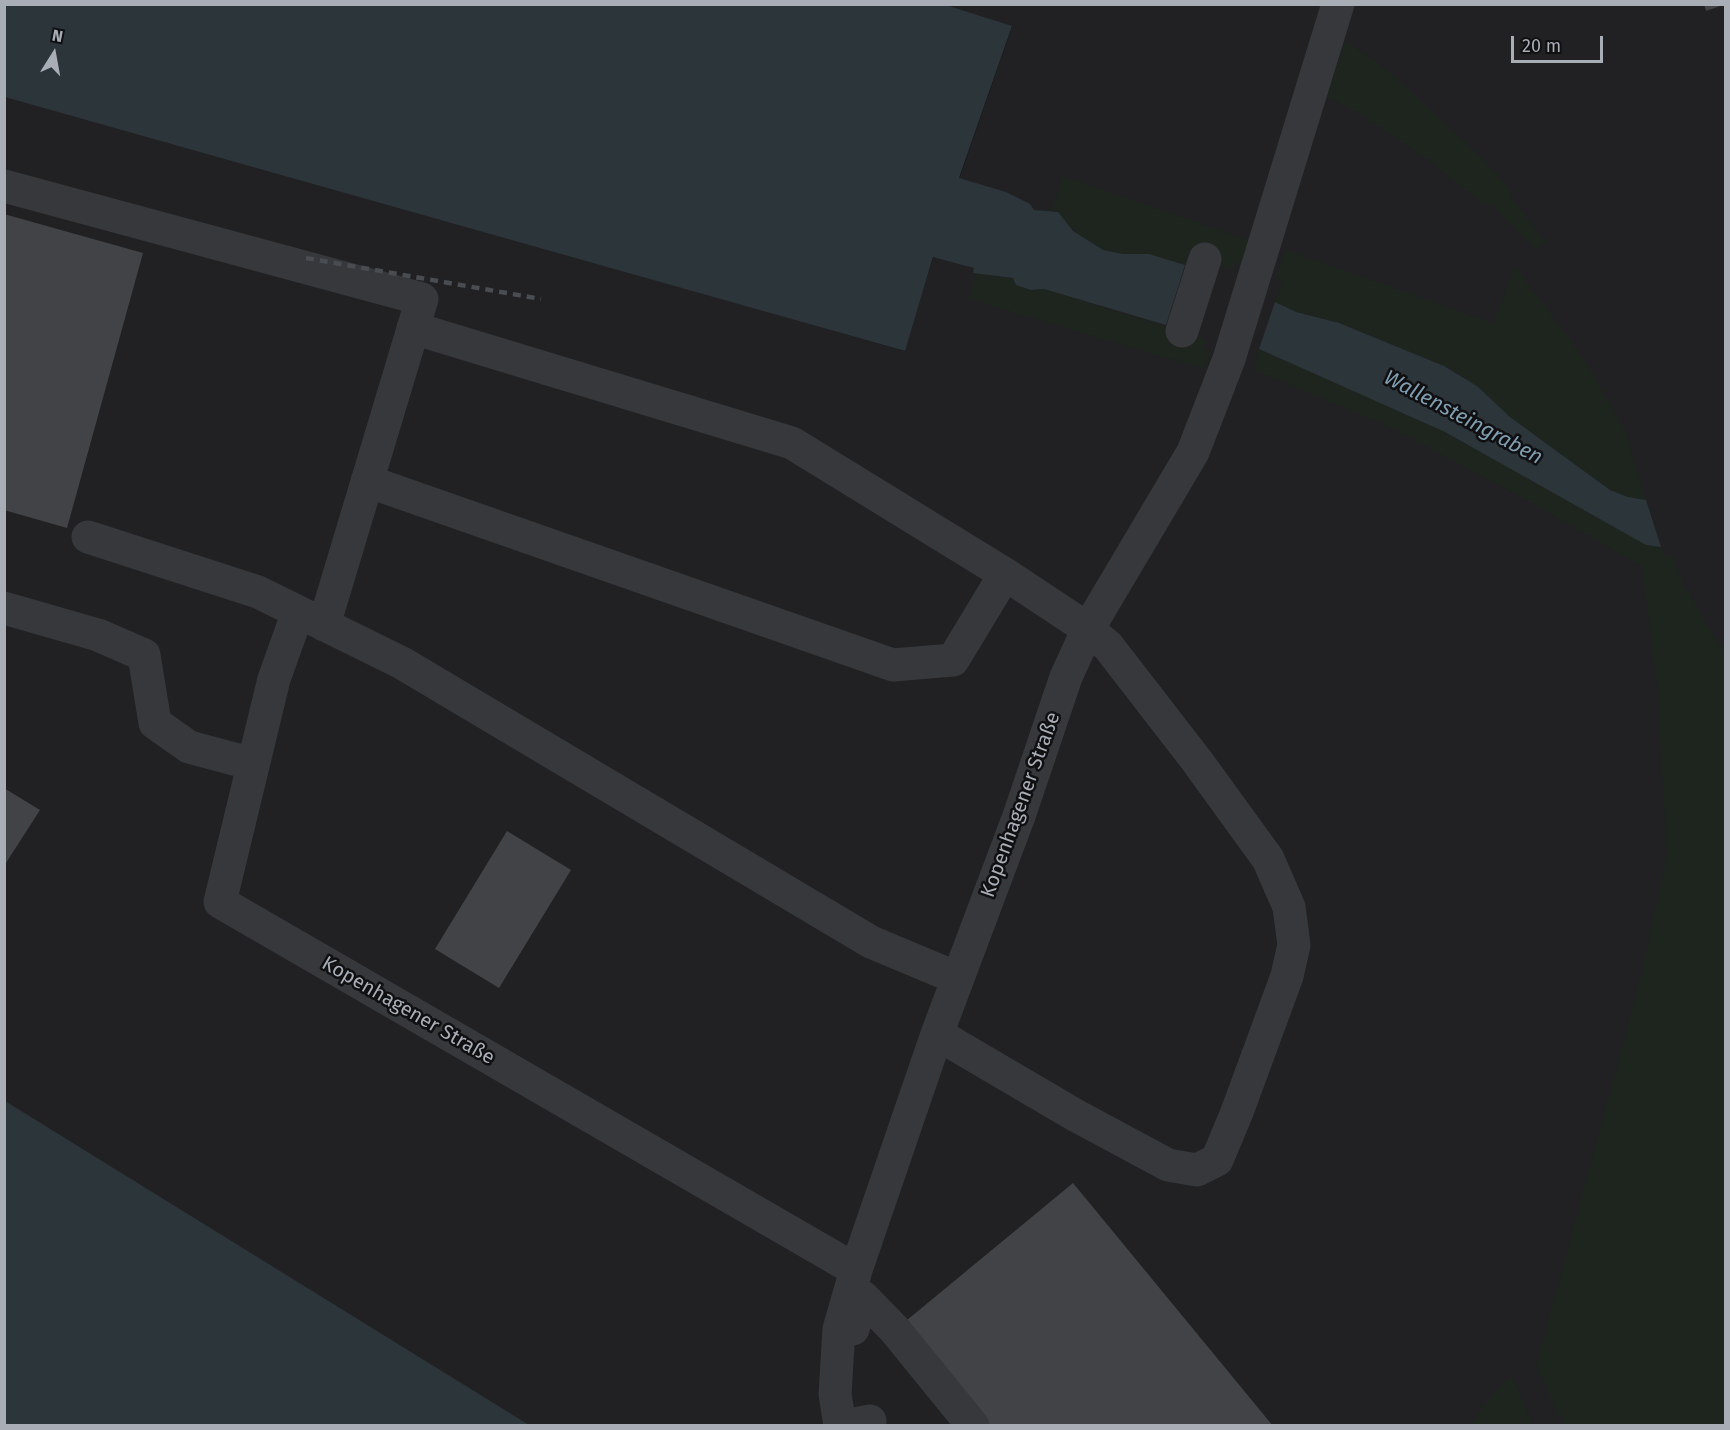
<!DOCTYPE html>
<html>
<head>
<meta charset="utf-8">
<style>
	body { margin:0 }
	#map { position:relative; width:1730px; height:1430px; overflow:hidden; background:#151517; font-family:"Fira Sans",sans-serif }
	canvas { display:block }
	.frame { position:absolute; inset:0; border:6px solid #a8adb6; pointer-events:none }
	.north { position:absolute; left:24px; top:24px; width:60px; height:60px; -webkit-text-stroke:4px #101012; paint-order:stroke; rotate:11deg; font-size:16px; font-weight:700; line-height:24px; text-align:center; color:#a8adb6 }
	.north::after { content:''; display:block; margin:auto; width:21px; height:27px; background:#a8adb6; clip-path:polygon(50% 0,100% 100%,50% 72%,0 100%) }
	.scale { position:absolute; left:1511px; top:36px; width:92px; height:27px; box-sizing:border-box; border:3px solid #a8adb6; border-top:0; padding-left:8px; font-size:18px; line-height:21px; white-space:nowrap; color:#a8adb6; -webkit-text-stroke:4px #101012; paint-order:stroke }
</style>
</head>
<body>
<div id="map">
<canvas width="1730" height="1430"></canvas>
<div class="frame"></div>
<div class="north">N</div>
<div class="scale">20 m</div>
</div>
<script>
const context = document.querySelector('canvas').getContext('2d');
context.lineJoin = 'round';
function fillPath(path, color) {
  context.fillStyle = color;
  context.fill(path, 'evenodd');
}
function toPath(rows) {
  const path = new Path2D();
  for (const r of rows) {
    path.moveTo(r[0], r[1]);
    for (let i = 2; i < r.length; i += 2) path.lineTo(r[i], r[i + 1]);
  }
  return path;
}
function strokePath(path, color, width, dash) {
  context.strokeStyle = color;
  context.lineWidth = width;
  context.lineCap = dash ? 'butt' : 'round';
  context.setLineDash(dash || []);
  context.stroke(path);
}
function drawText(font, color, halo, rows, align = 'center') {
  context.font = font + ' "Fira Sans",sans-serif';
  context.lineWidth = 5;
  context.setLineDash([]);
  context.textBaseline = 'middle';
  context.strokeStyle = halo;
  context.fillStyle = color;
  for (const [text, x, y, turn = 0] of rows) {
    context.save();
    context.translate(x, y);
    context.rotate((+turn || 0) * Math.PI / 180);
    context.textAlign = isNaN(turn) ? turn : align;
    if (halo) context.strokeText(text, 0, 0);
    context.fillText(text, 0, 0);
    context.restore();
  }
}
fillPath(toPath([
	[946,5,1725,5,1725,1425,525,1425,5,1106,4,92,904,351,946,217,1012,27]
]), '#212124');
fillPath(toPath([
	[1345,41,1387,70,1481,157,1512,192,1509,195,1546,242,1536,250,1491,204,1483,204,1426,158,1362,115,1327,97],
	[1063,176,1248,240,1242,264,1235,263,1233,269,1189,254,1185,265,1149,254,1123,254,1103,250,1084,240,1064,221,1058,212,1052,210],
	[1286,250,1493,323,1515,267,1578,351,1601,388,1625,432,1646,500,1628,497,1610,490,1510,417,1477,386,1444,366,1339,323,1296,312,1275,302,1283,280,1276,277],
	[976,274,1013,278,1016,285,1031,290,1044,289,1206,339,1203,349,1211,351,1205,369,968,299],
	[1259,349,1445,432,1646,545,1661,547,1666,557,1672,556,1684,585,1725,655,1725,1425,1564,1425,1536,1367,1638,988,1667,856,1657,685,1642,566,1516,494,1388,426,1253,369],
	[1512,1377,1533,1425,1469,1425,1506,1380]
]), '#1d251e');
fillPath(toPath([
	[4,5,946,5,1012,26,959,178,1006,192,1030,204,1034,210,1058,212,1073,231,1103,250,1123,254,1149,254,1185,265,1166,325,1044,289,1031,290,1016,285,1013,278,973,273,974,268,933,257,905,351,5,97],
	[1275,302,1296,312,1339,323,1444,366,1477,386,1510,417,1610,490,1628,497,1646,500,1661,547,1646,545,1445,432,1259,349],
	[4,1101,5,1101,529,1425,5,1425]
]), '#2c353a');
fillPath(toPath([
	[1704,4,1723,4,1723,5,1706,11],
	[4,214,143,253,67,528,4,510],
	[4,788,40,810,4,866],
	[507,831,571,870,499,988,435,949],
	[1073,1183,1273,1426,973,1426,895,1330]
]), '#424347');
strokePath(toPath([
	[4,186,422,299,324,625],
	[413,328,792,443,1005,574,1088,629,1108,646,1197,761,1268,859,1289,907,1294,945,1287,976,1237,1112,1217,1160,1197,1170,1168,1165,1075,1115,937,1034],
	[1182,331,1205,259],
	[367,481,893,665,953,660,1005,574],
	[88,537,258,592,402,663,871,942,957,978],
	[4,608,98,635,144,655,155,723,189,747,253,764],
	[298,612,274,679,220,902,856,1270],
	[853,1329,863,1297,895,1330,973,1426],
	[840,1426,835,1394,839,1329,856,1270,937,1034,1019,816,1066,677,1088,629,1193,452,1229,359,1338,4],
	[845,1426,870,1421]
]), '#36383c', 33);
strokePath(toPath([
	[306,258,541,299]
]), '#494c51', 4.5, [8, 6]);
drawText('20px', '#a8adb6', '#101012', [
	["Kopenhagener Straße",1021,805,-70],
	["Kopenhagener Straße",408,1011,30]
]);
drawText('italic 21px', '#809eb0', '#101012', [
	["Wallensteingraben",1463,418,28]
]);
</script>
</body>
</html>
